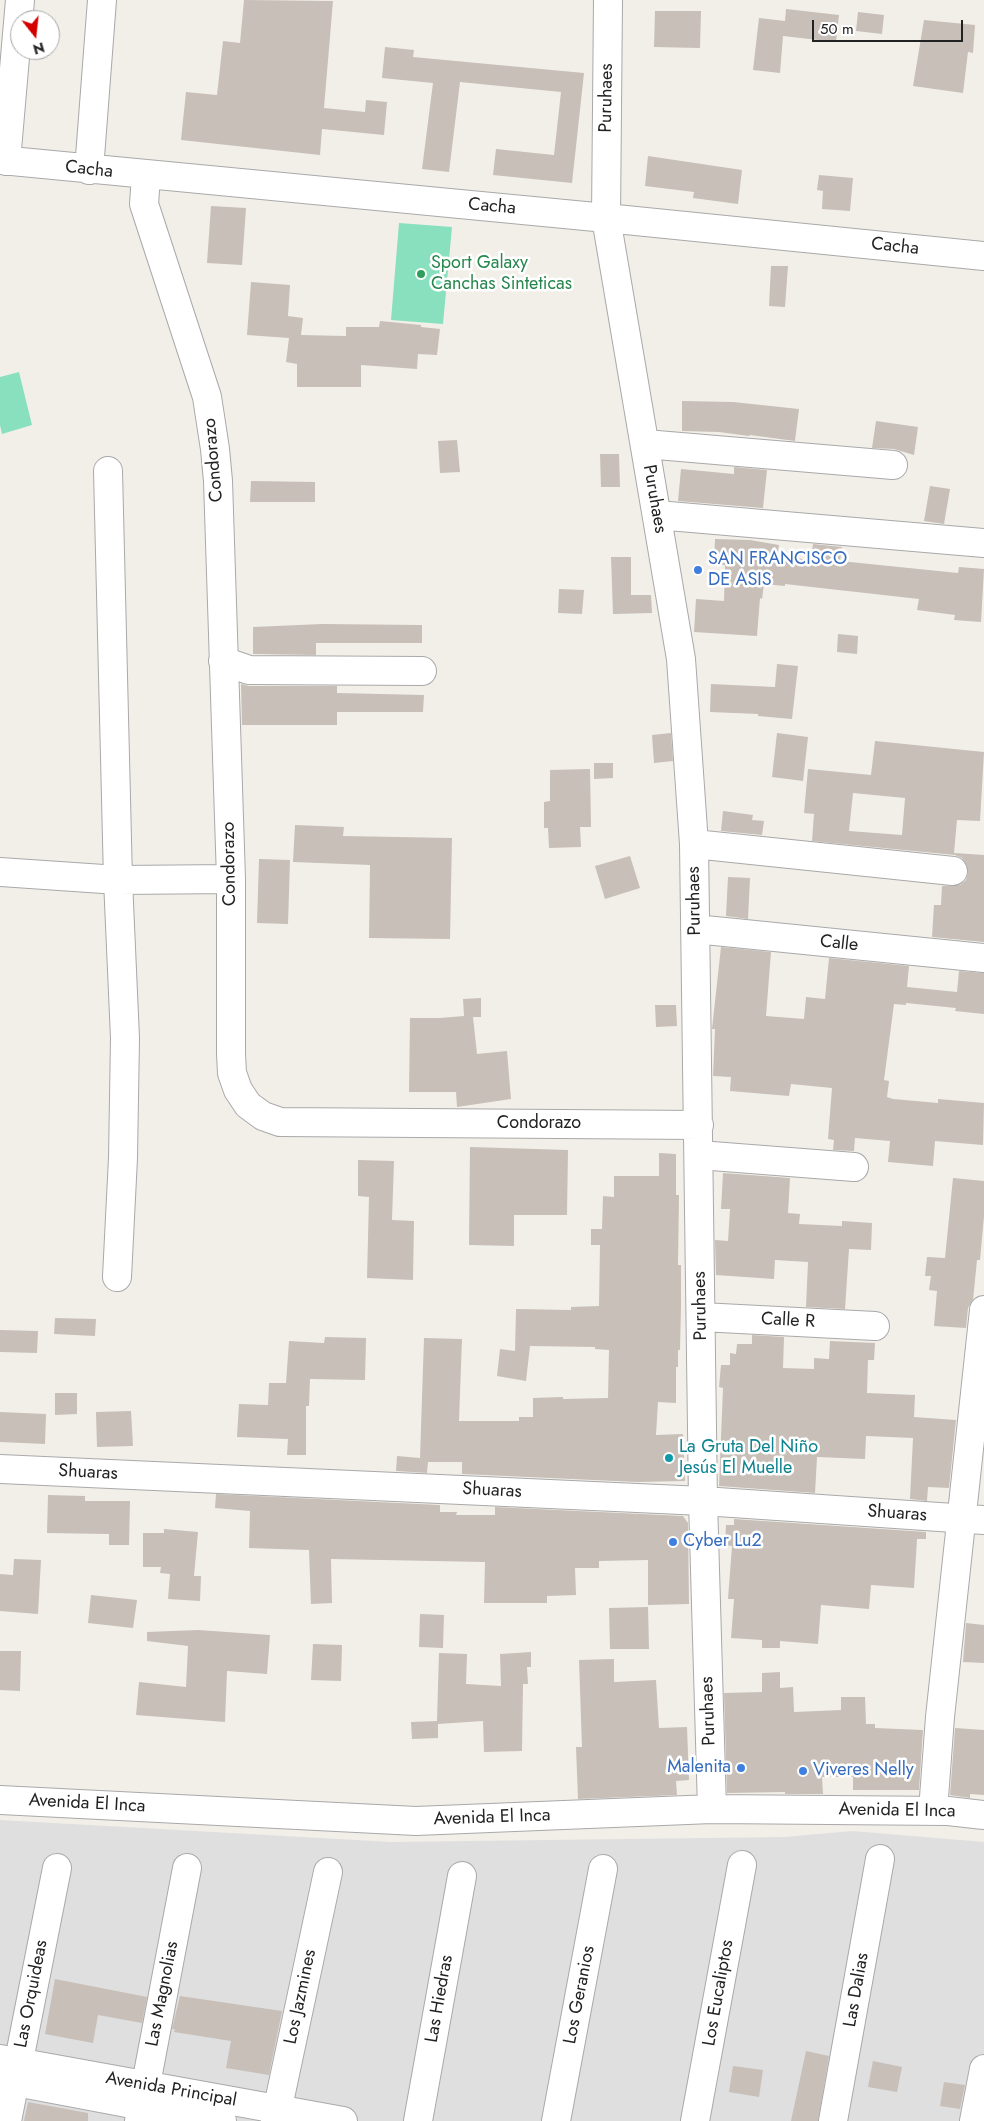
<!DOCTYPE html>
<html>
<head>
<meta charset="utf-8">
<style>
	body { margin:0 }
	#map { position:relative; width:984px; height:2121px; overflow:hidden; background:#f2efe9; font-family:Jost,sans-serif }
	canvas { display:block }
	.north { position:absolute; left:10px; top:10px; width:50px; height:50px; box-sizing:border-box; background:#fff; border:1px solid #a7a7a7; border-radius:50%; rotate:164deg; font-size:14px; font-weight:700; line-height:20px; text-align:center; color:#222 }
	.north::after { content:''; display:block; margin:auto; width:18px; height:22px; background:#d40000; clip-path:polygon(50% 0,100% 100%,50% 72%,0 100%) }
	.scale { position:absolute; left:812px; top:20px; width:151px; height:22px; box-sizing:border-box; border:2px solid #222; border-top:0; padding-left:6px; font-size:15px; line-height:18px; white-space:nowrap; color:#222; -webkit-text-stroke:4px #fff; paint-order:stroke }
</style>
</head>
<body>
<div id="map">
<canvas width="984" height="2121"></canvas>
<div class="north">N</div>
<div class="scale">50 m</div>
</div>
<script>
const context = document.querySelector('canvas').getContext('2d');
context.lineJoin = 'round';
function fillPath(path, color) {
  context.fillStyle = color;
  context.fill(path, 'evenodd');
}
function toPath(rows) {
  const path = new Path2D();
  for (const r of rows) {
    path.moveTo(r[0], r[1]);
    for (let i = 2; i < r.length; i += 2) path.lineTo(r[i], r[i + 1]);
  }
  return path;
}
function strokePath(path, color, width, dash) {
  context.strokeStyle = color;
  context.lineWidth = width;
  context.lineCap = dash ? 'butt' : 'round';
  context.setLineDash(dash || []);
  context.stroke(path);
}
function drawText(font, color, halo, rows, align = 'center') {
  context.font = font + ' Jost,sans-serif';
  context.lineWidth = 5;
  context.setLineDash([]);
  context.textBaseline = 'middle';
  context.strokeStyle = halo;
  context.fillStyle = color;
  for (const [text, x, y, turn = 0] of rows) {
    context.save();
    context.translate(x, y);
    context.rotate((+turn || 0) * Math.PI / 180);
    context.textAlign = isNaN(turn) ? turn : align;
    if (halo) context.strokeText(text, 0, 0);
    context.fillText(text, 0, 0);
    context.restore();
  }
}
fillPath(toPath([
	[0,1820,391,1842,784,1837,852,1831,984,1842,984,2121,0,2121]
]), '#e0dfdf');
fillPath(toPath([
	[399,223,452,227,443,324,391,320],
	[19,372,32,425,2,434,0,425,0,377]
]), '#88e0be');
fillPath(toPath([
	[244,0,333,1,324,108,365,112,366,100,387,102,384,135,322,129,320,155,181,140,186,92,217,95,223,41,240,43],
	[786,9,839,15,836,42,783,36,780,73,753,70,759,18,785,21],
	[655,11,701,11,700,48,654,47],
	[858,12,884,15,882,34,856,31],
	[924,20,975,25,973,53,968,52,963,93,913,86],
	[385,47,414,50,413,57,584,73,572,183,493,175,496,149,554,155,561,92,460,82,449,172,422,169,433,83,382,78],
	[648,156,742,170,738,204,693,198,694,192,645,186],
	[819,175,853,178,850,211,822,209,823,191,817,190],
	[211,206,246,208,242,265,207,263],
	[771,266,788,266,785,307,769,306],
	[251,282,290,285,288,316,303,318,301,335,346,336,346,327,379,327,380,321,421,325,421,327,440,329,437,355,418,354,417,369,361,365,361,387,297,387,297,364,286,362,289,338,247,335],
	[682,401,733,402,799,409,795,441,750,435,749,436,719,432,682,431],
	[876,421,918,427,914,455,894,449,872,448],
	[457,440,460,472,440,473,438,441],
	[600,454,619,454,620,487,601,487],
	[734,467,767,470,763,508,678,501,681,469,734,474],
	[251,481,315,482,315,502,250,502],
	[930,486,950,489,944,524,924,521],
	[715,539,750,540,779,545,777,556,811,560,813,544,842,547,840,561,958,573,959,567,984,569,981,622,954,620,955,615,917,610,919,599,785,584,785,586,764,584,762,599,760,598,757,636,694,632,696,599,724,601,725,565,714,564],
	[611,557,631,557,631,595,651,595,652,613,613,614],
	[559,589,584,590,582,614,558,613],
	[322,624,422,625,422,643,316,643,316,655,253,654,253,627],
	[838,634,858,636,857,654,837,652],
	[777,664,798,666,792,719,758,716,758,714,710,712,711,684,775,687],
	[241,684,249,686,337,686,337,693,424,695,423,712,337,712,337,725,242,725],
	[671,733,673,761,654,763,652,735],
	[777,733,808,737,803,781,772,777],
	[875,741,984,752,980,821,957,820,954,853,984,855,984,942,932,937,934,905,941,905,942,886,960,885,966,880,968,873,967,865,962,858,955,855,812,841,814,814,804,813,808,769,871,775],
	[853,793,905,798,902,835,849,831],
	[594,763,613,763,613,778,594,779],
	[590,769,591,827,580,827,581,847,549,848,548,828,544,828,544,802,550,801,550,770],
	[723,811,753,815,752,820,764,821,762,835,721,831],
	[295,825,344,827,343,836,452,838,450,939,369,938,370,865,293,862],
	[630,856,640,888,605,899,595,866],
	[259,859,290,860,288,924,257,923],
	[728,877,750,878,748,919,726,916],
	[721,947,771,952,766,1016,804,1019,806,997,825,999,829,958,909,966,907,987,957,992,959,971,984,973,984,1014,955,1011,956,1008,906,1003,906,1005,894,1004,884,1080,889,1081,887,1097,893,1099,938,1103,938,1099,984,1103,983,1145,935,1141,933,1166,888,1162,890,1141,855,1138,854,1151,833,1150,834,1140,828,1139,832,1088,791,1084,789,1096,730,1091,731,1077,713,1076,715,1029,712,1029],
	[481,998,481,1017,473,1017,477,1054,507,1051,511,1099,457,1107,456,1092,409,1092,410,1018,440,1018,464,1016,463,999],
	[655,1005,676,1005,677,1026,656,1027],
	[470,1147,568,1150,567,1215,514,1215,514,1246,469,1245],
	[659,1153,676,1154,676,1195,679,1195,678,1265,681,1265,681,1307,680,1350,678,1350,678,1367,676,1367,676,1403,658,1402,656,1435,683,1434,685,1481,637,1482,462,1474,462,1462,428,1462,427,1473,396,1471,397,1456,420,1458,424,1338,462,1339,459,1421,519,1421,519,1417,533,1417,533,1398,563,1397,563,1399,608,1398,609,1350,595,1349,595,1347,530,1346,526,1381,497,1376,500,1349,515,1351,516,1309,571,1310,571,1307,599,1306,600,1245,591,1245,591,1229,602,1229,603,1196,614,1197,614,1176,659,1176],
	[358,1160,394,1161,392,1220,414,1221,413,1280,367,1278,369,1197,358,1196],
	[723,1173,790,1178,788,1213,800,1214,799,1224,842,1226,842,1221,872,1223,871,1250,849,1249,845,1309,806,1307,808,1262,775,1260,774,1279,716,1275,715,1240,728,1241,730,1209,721,1209],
	[953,1178,984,1181,984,1216,980,1260,977,1260,973,1300,968,1308,966,1328,934,1326,937,1291,929,1290,931,1276,925,1276,927,1257,945,1258],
	[55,1318,96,1319,95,1336,54,1334],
	[0,1330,38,1331,37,1353,0,1352],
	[752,1335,784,1337,783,1368,814,1369,814,1358,829,1359,830,1341,875,1343,874,1360,868,1360,867,1393,915,1395,914,1417,956,1420,949,1488,928,1487,927,1501,910,1499,913,1438,866,1436,865,1459,817,1457,815,1493,719,1486,723,1388,719,1387,721,1365,730,1365,730,1353,736,1354,737,1344,752,1344],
	[325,1337,366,1338,365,1380,310,1379,309,1406,306,1406,306,1455,287,1455,288,1439,237,1437,239,1404,268,1405,269,1383,286,1383,289,1341,324,1343],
	[55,1393,77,1393,77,1414,55,1415],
	[131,1411,133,1446,97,1447,96,1412],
	[0,1412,46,1414,45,1444,0,1442],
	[216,1494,440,1505,440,1512,457,1512,456,1515,495,1515,495,1507,683,1516,688,1523,689,1604,648,1605,648,1560,599,1561,599,1568,575,1568,576,1595,547,1596,547,1603,484,1603,485,1562,331,1559,332,1603,311,1604,309,1550,249,1548,250,1511,215,1508],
	[48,1495,85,1496,85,1501,130,1501,129,1545,109,1545,109,1534,47,1533],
	[734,1519,926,1532,926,1539,917,1539,914,1588,871,1585,869,1609,821,1605,818,1644,780,1641,780,1648,762,1648,762,1640,731,1638,734,1599,728,1599,732,1546,725,1545,726,1525,734,1525],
	[164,1529,198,1532,194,1576,201,1576,200,1601,168,1599,170,1574,160,1573,161,1567,143,1567,143,1533,164,1533],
	[14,1559,41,1560,38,1614,0,1611,0,1574,13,1575],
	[91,1595,137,1600,133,1628,88,1623],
	[648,1607,649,1649,610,1649,609,1608],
	[420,1614,444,1615,443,1648,419,1647],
	[966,1623,984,1625,984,1663,963,1662],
	[198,1630,270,1635,267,1674,227,1671,225,1722,136,1715,139,1682,186,1687,188,1646,147,1641,147,1632],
	[313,1644,342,1645,341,1681,311,1680],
	[0,1651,21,1651,20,1691,0,1690],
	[531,1652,531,1667,527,1667,528,1684,523,1684,522,1751,484,1752,483,1721,438,1724,438,1738,412,1739,411,1722,437,1721,439,1653,467,1654,466,1684,501,1686,500,1654],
	[614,1659,614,1682,656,1680,659,1728,687,1727,689,1780,676,1781,677,1795,578,1799,576,1747,582,1747,579,1660],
	[780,1672,780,1688,793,1687,794,1712,841,1710,841,1697,865,1697,866,1724,875,1724,875,1728,923,1730,919,1790,853,1790,853,1777,822,1777,823,1794,785,1794,785,1792,727,1793,724,1693,762,1692,762,1673],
	[955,1728,984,1730,984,1795,970,1794,970,1798,950,1795],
	[55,1979,147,1997,142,2023,98,2015,93,2043,45,2034],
	[180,1996,282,2011,269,2075,226,2068,231,2041,174,2032,175,2029,172,2029],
	[806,2051,829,2056,818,2121,791,2121],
	[873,2061,902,2067,897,2092,868,2087],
	[733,2066,763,2070,759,2097,729,2092],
	[944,2082,965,2085,960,2109,940,2106],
	[28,2102,88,2113,88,2121,24,2121]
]), '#c7bfb8');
const minor = toPath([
	[608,0,606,218,681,659,694,844,703,1501,712,1809],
	[0,160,606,218,984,256],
	[6,161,20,0],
	[89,170,102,0],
	[146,176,144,204,207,397,215,449,218,481,231,879,231,1054,232,1073,238,1090,248,1105,263,1116,280,1122,699,1125],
	[645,444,893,465],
	[108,471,118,880,125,1038,123,1158,117,1277],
	[657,515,984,543],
	[223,661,249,670,422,671],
	[694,844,953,871],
	[0,872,118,880,231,879],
	[695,929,984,958],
	[699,1155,854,1167],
	[701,1317,875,1326],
	[0,1469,703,1501,984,1520],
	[0,1800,416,1821,712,1809,948,1811,984,1815],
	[933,1811,940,1717,984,1310],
	[0,2059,343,2121],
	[0,2079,222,2121],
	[7,2121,57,1868],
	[139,2121,187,1868],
	[275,2121,328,1872],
	[418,2121,462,1876],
	[556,2121,603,1869],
	[695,2121,742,1865],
	[833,2121,880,1859],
	[974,2121,984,2069]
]);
strokePath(minor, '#a9a9a9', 30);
strokePath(minor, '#fff', 28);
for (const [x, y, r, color] of [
	[421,274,5,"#2e9e5b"],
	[698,570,5,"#3f7fe0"],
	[669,1458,5,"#0f9aa8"],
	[673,1542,5,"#3f7fe0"],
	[741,1768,5,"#3f7fe0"],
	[803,1771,5,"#3f7fe0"]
]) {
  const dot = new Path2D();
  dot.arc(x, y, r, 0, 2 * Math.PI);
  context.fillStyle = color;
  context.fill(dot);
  strokePath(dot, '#fff', 2);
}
drawText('18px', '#222', '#fff', [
	["Puruhaes",607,98,-89],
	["Cacha",89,170,6],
	["Cacha",492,207,5],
	["Cacha",895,247,6],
	["Condorazo",214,460,-95],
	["Puruhaes",654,499,80],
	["Condorazo",230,864,-91],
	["Puruhaes",695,901,-91],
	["Calle",839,944,6],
	["Condorazo",539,1124],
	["Puruhaes",701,1306,-91],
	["Calle R",788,1321,3],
	["Shuaras",88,1473,3],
	["Shuaras",492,1491,3],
	["Shuaras",897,1514,4],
	["Puruhaes",709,1711,-92],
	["Avenida El Inca",87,1804,3],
	["Avenida El Inca",897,1811,1],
	["Avenida El Inca",492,1818,-2],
	["Las Dalias",857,1990,-80],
	["Los Eucaliptos",719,1993,-80],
	["Las Orquideas",32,1994,-79],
	["Las Magnolias",163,1994,-79],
	["Los Geranios",580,1995,-79],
	["Los Jazmines",301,1997,-78],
	["Las Hiedras",440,1999,-80],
	["Avenida Principal",171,2090,10]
]);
drawText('18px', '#27864d', '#fff', [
	["Sport Galaxy",431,264],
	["Canchas Sinteticas",431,285]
], 'left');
drawText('18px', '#366cbe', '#fff', [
	["SAN FRANCISCO",708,560],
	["DE ASIS",708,581],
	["Cyber Lu2",683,1542],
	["Malenita",731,1768,"right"],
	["Viveres Nelly",813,1771]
], 'left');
drawText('18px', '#0d838f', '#fff', [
	["La Gruta Del Niño",679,1448],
	["Jesús El Muelle",679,1469]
], 'left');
</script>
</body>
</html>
